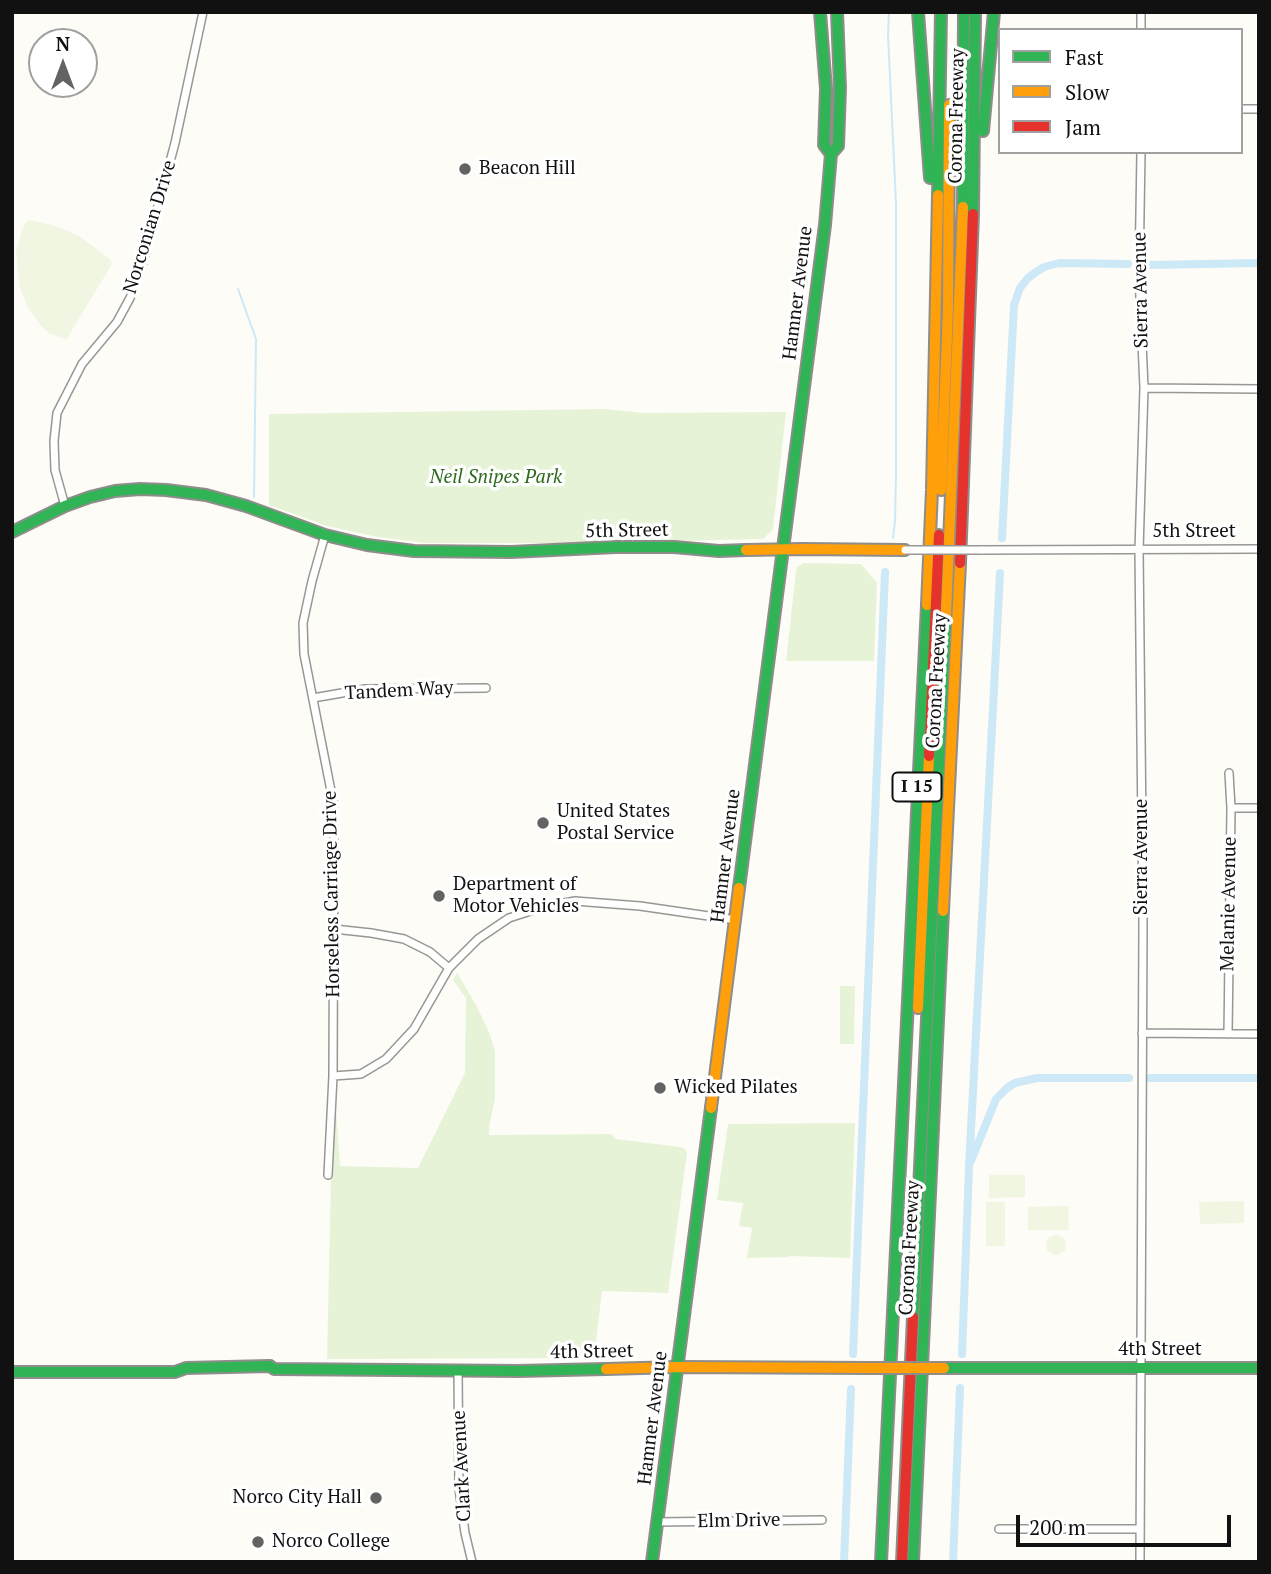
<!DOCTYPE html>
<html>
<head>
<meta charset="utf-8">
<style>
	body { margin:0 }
	#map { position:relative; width:1271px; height:1574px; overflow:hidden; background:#fdfcf7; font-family:"PT Serif",serif }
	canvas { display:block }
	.frame { position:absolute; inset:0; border:14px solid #111; pointer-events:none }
	.legend { position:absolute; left:998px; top:28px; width:245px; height:126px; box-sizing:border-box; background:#fff; border:2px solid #a0a0a0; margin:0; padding:9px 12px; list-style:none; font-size:21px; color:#111 }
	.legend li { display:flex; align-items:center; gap:14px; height:35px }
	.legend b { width:35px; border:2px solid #a0a0a0 }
	.north { position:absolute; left:28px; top:28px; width:70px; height:70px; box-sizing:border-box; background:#fff; border:2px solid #a0a0a0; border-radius:50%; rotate:0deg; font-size:19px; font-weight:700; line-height:28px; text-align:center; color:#111 }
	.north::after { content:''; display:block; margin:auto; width:24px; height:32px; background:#646362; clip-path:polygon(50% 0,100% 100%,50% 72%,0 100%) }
	.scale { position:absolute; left:1016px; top:1515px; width:215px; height:32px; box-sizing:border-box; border:4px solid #111; border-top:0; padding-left:9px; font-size:21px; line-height:24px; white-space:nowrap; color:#111; -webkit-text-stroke:5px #fff; paint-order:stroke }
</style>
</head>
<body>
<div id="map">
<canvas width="1271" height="1574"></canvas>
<div class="frame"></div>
<ul class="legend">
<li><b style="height:9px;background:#30b455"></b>Fast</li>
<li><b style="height:9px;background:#ff9f0a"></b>Slow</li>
<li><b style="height:9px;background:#e5322d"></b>Jam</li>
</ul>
<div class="north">N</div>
<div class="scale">200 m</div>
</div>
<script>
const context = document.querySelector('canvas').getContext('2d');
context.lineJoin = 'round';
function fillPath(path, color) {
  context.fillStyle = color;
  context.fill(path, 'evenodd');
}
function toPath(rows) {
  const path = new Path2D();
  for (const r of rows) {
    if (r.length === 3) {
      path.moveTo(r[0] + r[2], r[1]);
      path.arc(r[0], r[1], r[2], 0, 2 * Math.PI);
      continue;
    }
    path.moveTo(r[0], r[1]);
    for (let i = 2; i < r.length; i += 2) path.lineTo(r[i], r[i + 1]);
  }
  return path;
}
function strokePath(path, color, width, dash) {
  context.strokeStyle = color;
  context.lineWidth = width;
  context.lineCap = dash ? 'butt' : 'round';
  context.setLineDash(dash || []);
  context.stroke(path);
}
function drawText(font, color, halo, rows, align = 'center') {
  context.font = font + ' "PT Serif",serif';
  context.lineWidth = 7;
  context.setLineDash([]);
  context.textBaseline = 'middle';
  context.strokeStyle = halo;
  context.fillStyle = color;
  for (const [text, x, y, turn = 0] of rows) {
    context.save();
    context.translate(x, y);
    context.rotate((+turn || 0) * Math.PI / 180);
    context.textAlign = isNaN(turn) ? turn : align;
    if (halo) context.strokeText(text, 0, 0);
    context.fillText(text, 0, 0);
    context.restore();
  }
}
fillPath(toPath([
	[603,409,644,413,786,412,773,529,763,539,573,543,426,543,377,537,327,526,269,505,269,414],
	[804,563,861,564,877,583,874,661,786,661,796,572,797,567],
	[457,973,476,1005,489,1032,495,1051,495,1098,489,1127,489,1135,611,1134,616,1139,680,1147,685,1149,687,1153,668,1293,602,1291,594,1358,327,1359,331,1177,333,1176,335,1095,340,1166,418,1168,465,1073,466,998,453,980],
	[840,986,855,986,854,1044,840,1044],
	[855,1123,850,1258,790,1256,788,1257,747,1258,752,1228,739,1226,743,1203,717,1200,728,1124]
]), '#e7f3d7');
fillPath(toPath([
	[30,220,56,226,79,236,110,259,112,264,66,340,49,333,42,327,28,308,20,287,16,252,22,230,26,222],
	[989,1175,1025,1175,1025,1197,989,1198],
	[1244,1201,1244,1223,1200,1224,1199,1202],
	[986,1202,1005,1202,1005,1246,986,1246],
	[1068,1206,1069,1230,1028,1230,1028,1207],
	[1056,1245,10]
]), '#f0f6e1');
strokePath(toPath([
	[889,12,888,35,896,203,896,477,895,521,893,538],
	[238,289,256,339,254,497]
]), '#cde8f7', 2);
strokePath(toPath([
	[1149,265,1259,263],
	[1002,538,1014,305,1020,288,1028,278,1036,272,1044,267,1059,263,1128,264],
	[1150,1078,1259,1078],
	[971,1161,996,1099,1007,1088,1015,1083,1037,1078,1129,1078],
	[853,1354,885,572],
	[962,1354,969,1168,1000,573],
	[844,1562,851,1389],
	[953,1562,960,1388]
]), '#cde8f7', 8);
const street = toPath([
	[1141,12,1141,30],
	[1241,109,1259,109],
	[1144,388,1259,389],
	[65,506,55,470,54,441,57,413,82,364,117,322,130,298,141,269,175,143,203,12],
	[325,535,312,581,303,623,304,654,334,806,333,1076,328,1175],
	[981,550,1259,549],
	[313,698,365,689,486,688],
	[1231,808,1259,808],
	[334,929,371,933,404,939,430,952,449,968],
	[1142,1033,1259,1034],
	[1228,1034,1231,808,1229,773],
	[333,1076,361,1074,386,1059,414,1029,449,968,478,939,509,918,543,907,575,901,640,906,736,920],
	[458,1370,459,1488,465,1533,472,1562],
	[657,1522,822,1520],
	[999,1529,1140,1529],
	[1140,1562,1143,926,1139,550,1144,388,1139,274,1141,152]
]);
const fast = toPath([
	[918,12,930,178],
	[983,131,994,12],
	[831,154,838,146,840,88,837,12],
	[938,195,941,12],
	[963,207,964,12],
	[973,214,975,12],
	[12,532,65,506,90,497,115,491,140,489,166,490,206,495,246,506,325,535,367,545,414,551,511,552,616,547,674,547,719,551,746,550],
	[739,888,825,225,831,154,824,145,826,89,820,12],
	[913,1317,946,614],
	[944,1368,1259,1368],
	[12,1372,175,1372,186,1368,270,1366,274,1369,518,1371,606,1369],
	[652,1562,711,1108],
	[881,1562,927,605],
	[913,1562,943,911]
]);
const slow = toPath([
	[941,490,948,309,949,105],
	[746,550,802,549,905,550],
	[927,605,932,490,938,195],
	[946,614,963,207],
	[943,911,960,563],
	[918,1008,929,756],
	[711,1108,739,888],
	[606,1369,677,1367,870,1368]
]);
const jam = toPath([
	[960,563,973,214],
	[929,756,939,535],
	[902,1562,913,1317]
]);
strokePath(street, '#979795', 10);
strokePath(fast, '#8e8d8b', 14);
strokePath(slow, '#8e8d8b', 14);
strokePath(jam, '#8e8d8b', 14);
strokePath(street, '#fffffe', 7);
strokePath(fast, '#30b455', 10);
strokePath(slow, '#ff9f0a', 10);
strokePath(jam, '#e5322d', 10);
const streetBridge = toPath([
	[905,550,981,550]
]);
const slowBridge = toPath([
	[870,1368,944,1368]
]);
strokePath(streetBridge, '#979795', 10, []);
strokePath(slowBridge, '#8e8d8b', 14, []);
strokePath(streetBridge, '#fffffe', 7);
strokePath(slowBridge, '#ff9f0a', 10);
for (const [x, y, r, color] of [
	[465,169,7,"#646362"],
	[543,823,7,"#646362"],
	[439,896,7,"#646362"],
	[660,1088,7,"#646362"],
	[376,1498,7,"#646362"],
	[258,1542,7,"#646362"]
]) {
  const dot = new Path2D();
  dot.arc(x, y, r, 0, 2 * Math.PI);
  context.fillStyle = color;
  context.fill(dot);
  strokePath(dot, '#fff', 2.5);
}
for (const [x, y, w] of [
	[917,787,49]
]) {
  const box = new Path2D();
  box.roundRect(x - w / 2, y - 14.5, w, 29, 5);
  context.fillStyle = '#fff';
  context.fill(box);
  strokePath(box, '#111', 2);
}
drawText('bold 18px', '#111', null, [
	["I 15",917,787]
]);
drawText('19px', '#111', '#fff', [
	["Corona Freeway",957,116,-89],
	["Norconian Drive",150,227,-73],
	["Sierra Avenue",1141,290,-91],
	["Hamner Avenue",798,293,-83],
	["5th Street",627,531,-1],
	["5th Street",1194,532],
	["Corona Freeway",937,681,-87],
	["Tandem Way",399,691,-3],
	["Hamner Avenue",726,856,-83],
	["Sierra Avenue",1142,857,-90],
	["Horseless Carriage Drive",332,894,-91],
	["Melanie Avenue",1229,904,-89],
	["Corona Freeway",910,1248,-87],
	["4th Street",1160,1350],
	["4th Street",592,1352,-1],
	["Hamner Avenue",653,1418,-83],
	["Clark Avenue",462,1466,-93],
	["Elm Drive",739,1521,-1]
]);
drawText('19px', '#111', '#fff', [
	["Beacon Hill",479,169],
	["United States",557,812],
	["Postal Service",557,834],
	["Department of",453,885],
	["Motor Vehicles",453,907],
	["Wicked Pilates",674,1088],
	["Norco City Hall",362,1498,"right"],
	["Norco College",272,1542]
], 'left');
drawText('italic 19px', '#2f6b1f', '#fff', [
	["Neil Snipes Park",496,478]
]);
</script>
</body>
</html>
